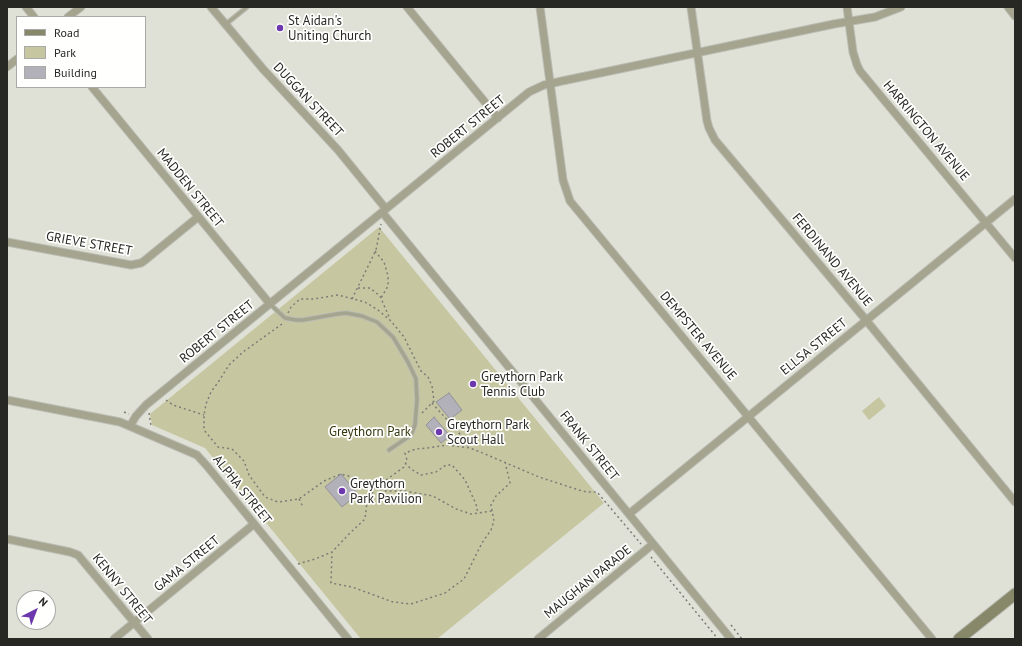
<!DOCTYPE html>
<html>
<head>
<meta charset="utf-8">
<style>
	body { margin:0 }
	#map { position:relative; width:1022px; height:646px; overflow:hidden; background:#dfe0d6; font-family:"PT Sans",sans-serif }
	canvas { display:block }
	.frame { position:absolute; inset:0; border:8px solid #272724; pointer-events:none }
	.legend { position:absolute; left:16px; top:16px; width:130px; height:72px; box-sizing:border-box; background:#fffffe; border:1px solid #a9a9a7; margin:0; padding:5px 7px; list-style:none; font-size:12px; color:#272724 }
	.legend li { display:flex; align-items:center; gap:8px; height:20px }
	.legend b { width:20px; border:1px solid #a9a9a7 }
	.north { position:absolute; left:16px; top:590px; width:40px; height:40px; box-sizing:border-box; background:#fffffe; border:1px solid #a9a9a7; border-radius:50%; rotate:42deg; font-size:11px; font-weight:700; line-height:16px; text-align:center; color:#272724 }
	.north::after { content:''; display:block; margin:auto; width:14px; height:18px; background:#6d37ae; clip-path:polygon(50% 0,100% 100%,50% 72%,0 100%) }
</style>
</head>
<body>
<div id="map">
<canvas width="1022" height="646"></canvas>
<div class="frame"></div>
<ul class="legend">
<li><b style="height:5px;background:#878869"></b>Road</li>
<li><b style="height:11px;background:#c6c7a1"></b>Park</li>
<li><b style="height:11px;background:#b2b0b8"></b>Building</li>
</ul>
<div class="north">N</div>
</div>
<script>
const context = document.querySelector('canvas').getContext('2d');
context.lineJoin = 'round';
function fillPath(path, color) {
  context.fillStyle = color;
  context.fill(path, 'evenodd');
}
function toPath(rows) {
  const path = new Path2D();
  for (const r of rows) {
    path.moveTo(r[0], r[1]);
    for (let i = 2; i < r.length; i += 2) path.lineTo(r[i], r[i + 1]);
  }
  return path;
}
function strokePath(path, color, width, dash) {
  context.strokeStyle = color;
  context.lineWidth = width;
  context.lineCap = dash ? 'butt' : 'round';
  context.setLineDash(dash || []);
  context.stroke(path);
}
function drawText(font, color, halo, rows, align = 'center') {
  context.font = font + ' "PT Sans",sans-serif';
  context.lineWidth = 3.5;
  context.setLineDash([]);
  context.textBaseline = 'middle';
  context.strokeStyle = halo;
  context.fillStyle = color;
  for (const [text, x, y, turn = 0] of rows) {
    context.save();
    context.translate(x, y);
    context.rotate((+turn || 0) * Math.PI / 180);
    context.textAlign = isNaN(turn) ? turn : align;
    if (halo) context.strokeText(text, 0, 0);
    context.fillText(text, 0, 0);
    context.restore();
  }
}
fillPath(toPath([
	[379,227,604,503,437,639,361,639,205,448,152,425,150,414],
	[879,397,886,406,869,420,862,411]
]), '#c6c7a1');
const building = toPath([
	[449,393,462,410,450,419,436,402,449,393],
	[434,417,450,436,441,443,426,425,434,417],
	[341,474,358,494,342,507,325,487,341,474]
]);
fillPath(building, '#b2b0b8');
strokePath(building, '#949199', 1);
const lane = toPath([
	[226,24,247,7],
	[270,304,285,318,296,320,303,320,337,314,346,313,362,316,377,322,393,337,408,362,416,379,417,400,415,425,411,435,389,450]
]);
const street = toPath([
	[26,7,34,17],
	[211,7,263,69,338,150,386,209],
	[407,7,498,118],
	[540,7,563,180,570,201,932,639],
	[691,7,707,121,709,128,715,140,861,314,1015,502],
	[847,7,853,52,857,65,860,71,1015,258],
	[1008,7,1015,16],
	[68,17,81,7],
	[7,67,17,59],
	[92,87,270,304],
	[382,212,731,639],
	[7,242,131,265,141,263,144,261,198,217],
	[7,400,120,422,197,455,207,466,348,639],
	[130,426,136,416,146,405,529,92,544,85,562,81,834,24,875,17,901,7],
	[629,514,1015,199],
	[7,539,70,552,78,555,148,639],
	[114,639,254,524],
	[538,639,653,544]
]);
const secondary = toPath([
	[959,639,1015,594]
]);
strokePath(lane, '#babbb2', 5.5);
strokePath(street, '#babbb2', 9);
strokePath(secondary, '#babbb2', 13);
strokePath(toPath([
	[375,251,384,262,388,276,388,286,381,298],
	[358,288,370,288,380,296,390,319],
	[352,299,376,250,381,224],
	[288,313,291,307,300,299,313,299,338,295,365,302,378,310,391,321,404,337,421,371,428,377,432,386,434,401,422,413],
	[282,324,243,352,229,365,219,381,211,392,206,404,204,415,204,430,218,447,232,449,244,461,249,475,265,497,278,502,299,499,324,481,341,474,366,481,385,479],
	[166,400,173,405,204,415],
	[432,403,460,434,470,447],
	[124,412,129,414],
	[149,413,151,426,150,425],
	[505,462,510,483,496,496,491,505,494,521,491,530,482,543,464,579,445,593,411,604,393,602,352,587,331,583,332,552,349,534,365,519,367,502,375,488,404,467,407,460,405,453,416,449,427,448,447,445,470,448,485,454,539,477,582,491,587,492,597,492,641,544],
	[405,463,411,469,421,475,436,472,446,465,452,465,465,480,476,504,478,514],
	[375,488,386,491,405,491,433,496,456,509,471,514,492,511],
	[299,499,303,507],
	[651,557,718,639],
	[298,564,315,559,332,552],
	[731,625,742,639]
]), '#7c7c76', 1.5, [2, 3]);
strokePath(lane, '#a4a48f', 3.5);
strokePath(street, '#a4a48f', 7);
strokePath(secondary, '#878869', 11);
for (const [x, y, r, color] of [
	[280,28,4,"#6d37ae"],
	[473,384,4,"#6d37ae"],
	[439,432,4,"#6d37ae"],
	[342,491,4,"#6d37ae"]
]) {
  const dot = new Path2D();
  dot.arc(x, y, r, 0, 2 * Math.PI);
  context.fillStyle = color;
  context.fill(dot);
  strokePath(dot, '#fffffe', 1.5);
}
drawText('13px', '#272724', '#fffffe', [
	["St Aidan's",288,21],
	["Uniting Church",288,36],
	["Greythorn Park",481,377],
	["Tennis Club",481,392],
	["Greythorn Park",447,425],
	["Scout Hall",447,440],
	["Greythorn",350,484],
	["Park Pavilion",350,499]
], 'left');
drawText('13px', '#272724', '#fffffe', [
	["DUGGAN STREET",308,100,47],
	["ROBERT STREET",468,127,-39],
	["HARRINGTON AVENUE",926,131,50],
	["MADDEN STREET",190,188,51],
	["GRIEVE STREET",89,244,10],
	["FERDINAND AVENUE",832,260,50],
	["ROBERT STREET",217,332,-39],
	["DEMPSTER AVENUE",698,336,50],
	["ELLSA STREET",814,347,-39],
	["FRANK STREET",589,446,51],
	["ALPHA STREET",242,490,51],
	["GAMA STREET",187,564,-39],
	["MAUGHAN PARADE",588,582,-39],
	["KENNY STREET",122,589,51]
]);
drawText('13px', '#36360e', '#fffffe', [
	["Greythorn Park",370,432]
]);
</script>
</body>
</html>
